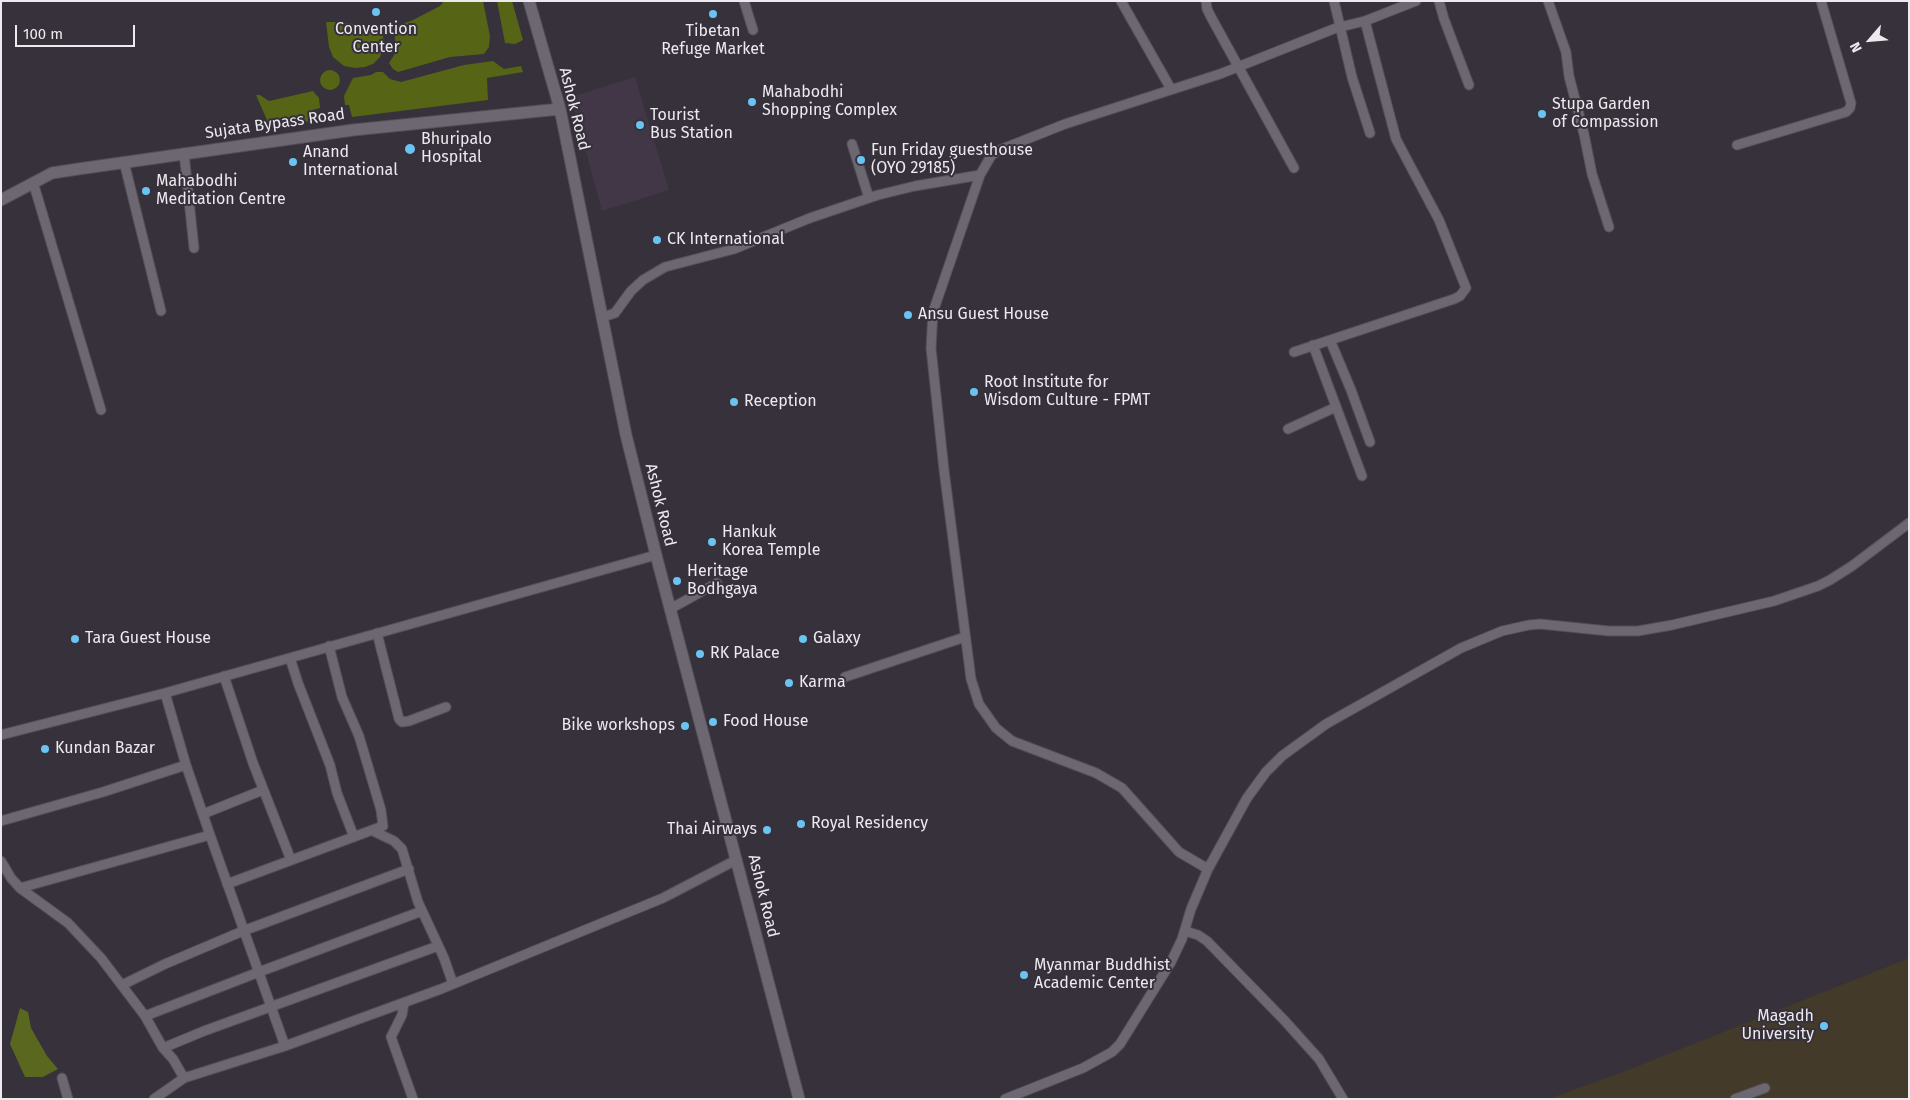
<!DOCTYPE html>
<html>
<head>
<meta charset="utf-8">
<style>
	body { margin:0 }
	#map { position:relative; width:1910px; height:1100px; overflow:hidden; background:#36313b; font-family:"Fira Sans",sans-serif }
	canvas { display:block }
	.frame { position:absolute; inset:0; border:2px solid #ece9ef; pointer-events:none }
	.north { position:absolute; left:1845px; top:15px; width:50px; height:50px; -webkit-text-stroke:4px #36313b; paint-order:stroke; rotate:243deg; font-size:14px; font-weight:700; line-height:20px; text-align:center; color:#ece9ef }
	.north::after { content:''; display:block; margin:auto; width:18px; height:22px; background:#ece9ef; clip-path:polygon(50% 0,100% 100%,50% 72%,0 100%) }
	.scale { position:absolute; left:15px; top:25px; width:120px; height:22px; box-sizing:border-box; border:2px solid #ece9ef; border-top:0; padding-left:6px; font-size:15px; line-height:18px; white-space:nowrap; color:#ece9ef; -webkit-text-stroke:4px #36313b; paint-order:stroke }
</style>
</head>
<body>
<div id="map">
<canvas width="1910" height="1100"></canvas>
<div class="frame"></div>
<div class="north">N</div>
<div class="scale">100 m</div>
</div>
<script>
const context = document.querySelector('canvas').getContext('2d');
context.lineJoin = 'round';
function fillPath(path, color) {
  context.fillStyle = color;
  context.fill(path, 'evenodd');
}
function toPath(rows) {
  const path = new Path2D();
  for (const r of rows) {
    if (r.length === 3) {
      path.moveTo(r[0] + r[2], r[1]);
      path.arc(r[0], r[1], r[2], 0, 2 * Math.PI);
      continue;
    }
    path.moveTo(r[0], r[1]);
    for (let i = 2; i < r.length; i += 2) path.lineTo(r[i], r[i + 1]);
  }
  return path;
}
function strokePath(path, color, width, dash) {
  context.strokeStyle = color;
  context.lineWidth = width;
  context.lineCap = dash ? 'butt' : 'round';
  context.setLineDash(dash || []);
  context.stroke(path);
}
function drawText(font, color, halo, rows, align = 'center') {
  context.font = font + ' "Fira Sans",sans-serif';
  context.lineWidth = 4;
  context.setLineDash([]);
  context.textBaseline = 'middle';
  context.strokeStyle = halo;
  context.fillStyle = color;
  for (const [text, x, y, turn = 0] of rows) {
    context.save();
    context.translate(x, y);
    context.rotate((+turn || 0) * Math.PI / 180);
    context.textAlign = isNaN(turn) ? turn : align;
    if (halo) context.strokeText(text, 0, 0);
    context.fillText(text, 0, 0);
    context.restore();
  }
}
fillPath(toPath([
	[635,77,669,190,602,211,571,97]
]), '#413746');
fillPath(toPath([
	[1909,958,1909,1099,1548,1099,1623,1072]
]), '#433a29');
fillPath(toPath([
	[444,1,483,1,490,36,489,47,484,54,450,57,398,72,393,69,389,63,396,52,394,26,411,21,440,6],
	[497,1,512,1,523,40,515,44,505,43],
	[326,22,340,22,370,26,380,29,383,36,384,46,380,57,373,64,365,67,355,68,344,66,333,57,329,47],
	[493,61,504,69,521,66,523,72,487,78,488,100,352,117,349,105,345,105,344,96,353,78,371,75,376,72,383,72,390,79,401,82,464,65],
	[330,80,10],
	[313,91,319,98,320,108,312,110,313,116,317,116,317,120,270,127,256,95,260,95,269,101]
]), '#556415');
fillPath(toPath([
	[20,1008,28,1012,31,1028,47,1056,58,1069,43,1077,25,1077,10,1044]
]), '#5a681f');
const minor = toPath([
	[744,1,753,30],
	[1121,1,1171,89],
	[1206,1,1207,9,1211,17,1294,168],
	[1334,1,1352,77,1370,133],
	[1439,1,1444,19,1469,85],
	[1548,1,1566,52,1569,76,1584,134,1592,174,1609,227],
	[852,144,869,198],
	[1737,145,1846,112,1850,108,1851,103,1821,1],
	[184,153,194,248],
	[124,162,161,311],
	[33,182,101,410],
	[603,317,615,313,631,291,643,280,665,267,734,249,810,218,878,195,915,186,980,175],
	[1330,340,1351,390,1370,442],
	[1313,345,1362,476],
	[1294,352,1454,299,1460,296,1466,288,1439,220,1396,139,1365,21],
	[1288,429,1336,407],
	[670,609,717,583],
	[377,633,399,719,402,722,409,721,446,707],
	[290,658,298,683,330,765,337,793,354,837],
	[224,676,253,763,291,860],
	[845,677,965,637],
	[165,693,186,765,210,835,285,1046],
	[1,735,165,693,656,555],
	[203,814,263,790],
	[1,821,103,792,186,765],
	[373,831,394,841,402,849,418,902,444,958,453,984],
	[1,861,11,878,20,888,68,923,101,958,145,1016,163,1048,173,1059,184,1078],
	[1208,869,1179,852,1122,788,1096,773,1012,741,996,728,979,704,971,679,944,470,931,348,933,312,980,175,991,156,997,151,1065,124,1220,74,1336,28,1365,21,1416,1],
	[227,884,383,826,381,810,359,736,342,697,329,646],
	[20,888,210,835],
	[1185,931,1198,935,1207,941,1284,1020,1319,1059,1343,1099],
	[122,985,165,964,243,931,409,869],
	[404,1003,402,1015,391,1037,413,1099],
	[145,1016,259,972,422,911],
	[163,1048,204,1031,438,946],
	[62,1078,68,1099],
	[154,1099,184,1078,285,1046,441,989,663,898,736,860],
	[1005,1099,1083,1068,1112,1052,1120,1044,1171,962,1182,939,1191,909,1208,869,1247,798,1266,772,1282,756,1326,724,1461,648,1502,631,1529,625,1540,624,1609,631,1638,631,1672,625,1774,601,1818,586,1830,580,1852,566,1909,523],
	[1735,1099,1765,1088]
]);
const tertiary = toPath([
	[529,1,560,109,626,435,656,555,799,1099],
	[1,200,52,173,78,169,353,130,560,109]
]);
strokePath(minor, '#534f57', 11);
strokePath(tertiary, '#534f57', 13);
strokePath(minor, '#6d6772', 9);
strokePath(tertiary, '#6d6772', 11);
for (const [x, y, r, color] of [
	[376,12,5,"#6bc3f2"],
	[713,14,5,"#6bc3f2"],
	[752,102,5,"#6bc3f2"],
	[1542,114,5,"#6bc3f2"],
	[640,125,5,"#6bc3f2"],
	[410,149,6,"#6bc3f2"],
	[861,160,5,"#6bc3f2"],
	[293,162,5,"#6bc3f2"],
	[146,191,5,"#6bc3f2"],
	[657,240,5,"#6bc3f2"],
	[908,315,5,"#6bc3f2"],
	[974,392,5,"#6bc3f2"],
	[734,402,5,"#6bc3f2"],
	[712,542,5,"#6bc3f2"],
	[677,581,5,"#6bc3f2"],
	[75,639,5,"#6bc3f2"],
	[803,639,5,"#6bc3f2"],
	[700,654,5,"#6bc3f2"],
	[789,683,5,"#6bc3f2"],
	[713,722,5,"#6bc3f2"],
	[685,726,5,"#6bc3f2"],
	[45,749,5,"#6bc3f2"],
	[801,824,5,"#6bc3f2"],
	[767,830,5,"#6bc3f2"],
	[1024,975,5,"#6bc3f2"],
	[1824,1026,5,"#6bc3f2"]
]) {
  const dot = new Path2D();
  dot.arc(x, y, r, 0, 2 * Math.PI);
  context.fillStyle = color;
  context.fill(dot);
  strokePath(dot, '#36313b', 2);
}
drawText('16px', '#ece9ef', '#36313b', [
	["Convention",376,30,"center"],
	["Center",376,48,"center"],
	["Tibetan",713,32,"center"],
	["Refuge Market",713,50,"center"],
	["Mahabodhi",762,93],
	["Shopping Complex",762,111],
	["Stupa Garden",1552,105],
	["of Compassion",1552,123],
	["Tourist",650,116],
	["Bus Station",650,134],
	["Bhuripalo",421,140],
	["Hospital",421,158],
	["Fun Friday guesthouse",871,151],
	["(OYO 29185)",871,169],
	["Anand",303,153],
	["International",303,171],
	["Mahabodhi",156,182],
	["Meditation Centre",156,200],
	["CK International",667,240],
	["Ansu Guest House",918,315],
	["Root Institute for",984,383],
	["Wisdom Culture - FPMT",984,401],
	["Reception",744,402],
	["Hankuk",722,533],
	["Korea Temple",722,551],
	["Heritage",687,572],
	["Bodhgaya",687,590],
	["Tara Guest House",85,639],
	["Galaxy",813,639],
	["RK Palace",710,654],
	["Karma",799,683],
	["Food House",723,722],
	["Bike workshops",675,726,"right"],
	["Kundan Bazar",55,749],
	["Royal Residency",811,824],
	["Thai Airways",757,830,"right"],
	["Myanmar Buddhist",1034,966],
	["Academic Center",1034,984],
	["Magadh",1814,1017,"right"],
	["University",1814,1035,"right"]
], 'left');
drawText('16px', '#ece9ef', '#36313b', [
	["Ashok Road",574,109,76],
	["Sujata Bypass Road",275,124,-8],
	["Ashok Road",660,505,76],
	["Ashok Road",763,896,76]
]);
</script>
</body>
</html>
